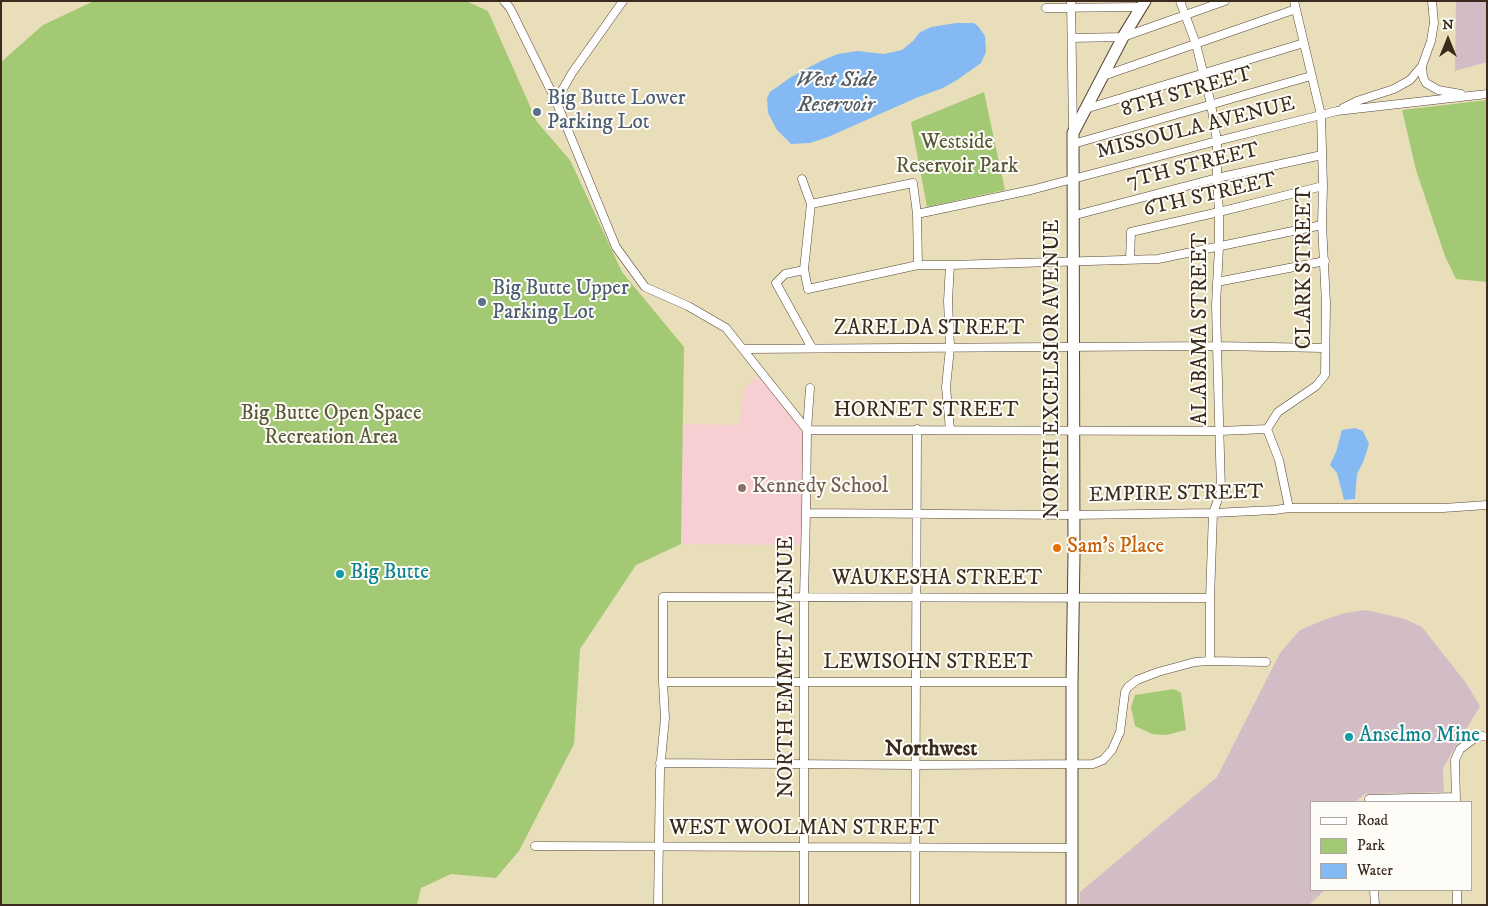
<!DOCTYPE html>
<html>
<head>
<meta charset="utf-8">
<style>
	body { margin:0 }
	#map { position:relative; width:1488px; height:906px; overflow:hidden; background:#e9deba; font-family:"IM FELL DW Pica",serif }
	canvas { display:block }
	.frame { position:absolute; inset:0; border:2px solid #3b2a1e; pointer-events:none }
	.legend { position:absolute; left:1310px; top:801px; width:162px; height:90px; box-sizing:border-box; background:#fdfcf7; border:1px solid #afa8a0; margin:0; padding:6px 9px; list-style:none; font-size:15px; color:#3b2a1e }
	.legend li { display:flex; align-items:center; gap:10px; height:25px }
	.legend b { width:25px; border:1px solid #afa8a0 }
	.north { position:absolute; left:1423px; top:15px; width:50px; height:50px; -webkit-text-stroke:4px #fdfcf7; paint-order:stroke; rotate:0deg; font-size:14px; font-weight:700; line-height:20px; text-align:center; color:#3b2a1e }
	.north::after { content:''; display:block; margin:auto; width:18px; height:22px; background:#3b2a1e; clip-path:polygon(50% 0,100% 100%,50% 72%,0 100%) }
</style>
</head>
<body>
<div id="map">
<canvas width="1488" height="906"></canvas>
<div class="frame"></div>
<ul class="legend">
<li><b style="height:6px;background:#fff"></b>Road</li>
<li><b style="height:14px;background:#a3c974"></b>Park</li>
<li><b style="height:14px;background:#85b9f3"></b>Water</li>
</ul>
<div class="north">N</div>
</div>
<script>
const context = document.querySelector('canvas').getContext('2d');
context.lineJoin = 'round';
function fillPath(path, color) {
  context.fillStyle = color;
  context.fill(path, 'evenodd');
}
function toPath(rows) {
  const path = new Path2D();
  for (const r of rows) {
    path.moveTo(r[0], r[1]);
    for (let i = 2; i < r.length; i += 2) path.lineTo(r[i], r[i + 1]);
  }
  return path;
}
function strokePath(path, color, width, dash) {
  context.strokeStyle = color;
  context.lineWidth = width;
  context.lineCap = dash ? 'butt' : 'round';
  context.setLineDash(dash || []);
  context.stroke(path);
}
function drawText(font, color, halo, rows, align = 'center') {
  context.font = font + ' "IM FELL DW Pica",serif';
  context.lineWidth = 4;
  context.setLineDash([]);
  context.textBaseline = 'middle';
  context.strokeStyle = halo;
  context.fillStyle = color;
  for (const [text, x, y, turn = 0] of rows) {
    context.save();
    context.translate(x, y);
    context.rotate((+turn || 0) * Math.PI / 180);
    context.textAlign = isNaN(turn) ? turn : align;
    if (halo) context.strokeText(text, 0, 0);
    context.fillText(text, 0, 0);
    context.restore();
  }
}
fillPath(toPath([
	[758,375,797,421,803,433,802,545,681,544,682,424,739,425,744,389]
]), '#f7cfd3');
fillPath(toPath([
	[1456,1,1487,1,1487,62,1455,71],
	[1366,610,1405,619,1422,627,1466,683,1480,706,1443,768,1444,792,1365,794,1355,802,1312,802,1312,890,1325,890,1309,905,1080,905,1080,892,1217,777,1280,653,1300,630,1326,619,1345,613]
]), '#d2bdc7');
fillPath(toPath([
	[94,1,466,1,488,11,537,122,570,160,622,272,684,347,681,544,636,565,580,649,574,744,519,851,496,878,451,874,421,888,417,905,1,905,1,62,43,25],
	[984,92,1005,190,927,207,911,122],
	[1487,100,1487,282,1456,279,1445,256,1416,170,1402,110],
	[1174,689,1181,693,1186,730,1166,735,1152,734,1135,726,1131,707,1135,695]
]), '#a3c974');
fillPath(toPath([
	[956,23,974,23,978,26,985,36,986,52,981,63,957,80,943,88,916,98,828,137,810,143,791,144,777,130,768,113,767,98,770,92,791,77,823,60,838,54,857,51,884,54,902,50,913,41,919,33,931,27],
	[1355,428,1363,431,1369,444,1364,460,1357,474,1355,499,1344,500,1337,473,1330,465,1336,452,1342,430]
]), '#85b9f3');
const street = toPath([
	[504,1,510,8,556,101,616,247,645,287,688,306,726,328,807,430,1220,431,1267,429],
	[1071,1,1073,131],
	[1180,1,1196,44,1211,104,1217,141,1217,178,1219,212,1219,247,1216,305,1217,346,1221,491,1213,513,1210,598,1210,661],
	[1046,8,1142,7],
	[1072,38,1123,37,1225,1],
	[1422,66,1423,77,1426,83,1438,90,1461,94],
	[1103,76,1296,9],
	[556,101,572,73,623,1],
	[1343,108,1357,101,1394,89,1410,80,1422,66,1431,41,1434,23,1432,1],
	[1085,109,1304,43],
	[1073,144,1311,76],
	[802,179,811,204,804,269,808,289,918,265,950,265,1158,259,1322,225],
	[811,204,913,183,917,214,918,265],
	[917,214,1031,190,1217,141,1337,111,1487,94],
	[1072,216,1217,178,1322,155],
	[1130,260,1131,232,1219,212,1323,186],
	[950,265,948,301,950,348,946,387,950,430],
	[804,270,785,274,776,283,812,348],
	[1217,282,1325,261],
	[744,349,1217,346,1324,348],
	[1289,508,1279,460,1267,429,1278,412,1316,386,1325,375,1326,303,1322,225,1323,186,1321,115,1294,1],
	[806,513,1073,515,1213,513,1275,510,1289,508,1443,508,1487,505],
	[663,682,1072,682],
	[660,763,915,765,1093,764,1103,760,1112,750,1120,732,1125,692,1128,687,1137,680,1158,672,1195,662,1210,661,1266,662],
	[1370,802,1369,799,1456,797],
	[1456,802,1455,760,1460,749,1475,738,1483,736,1487,737],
	[535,846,1072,848],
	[1374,890,1375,905],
	[1457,890,1457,905],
	[658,905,660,770,665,718,663,682,663,597,1210,598],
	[804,905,804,597,806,513,807,430,810,388],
	[915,905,917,429]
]);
const secondary = toPath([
	[1072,905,1072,682,1074,554,1073,133,1123,37,1145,1]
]);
strokePath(street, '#554535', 9);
strokePath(secondary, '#554535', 13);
strokePath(street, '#fff', 8);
strokePath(secondary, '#fff', 11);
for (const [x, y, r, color] of [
	[537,112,5,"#5c6f8a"],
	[482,302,5,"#5c6f8a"],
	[742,488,5,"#8d6e63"],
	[1057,548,5,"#e8710a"],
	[340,574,5,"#0f9aa8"],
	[1349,737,5,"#0f9aa8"]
]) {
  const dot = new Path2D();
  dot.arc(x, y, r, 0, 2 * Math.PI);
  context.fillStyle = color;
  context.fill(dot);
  strokePath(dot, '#fdfcf7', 2);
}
drawText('21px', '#3b2a1e', '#fdfcf7', [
	["8TH STREET",1187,93,-16],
	["MISSOULA AVENUE",1196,129,-14],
	["7TH STREET",1193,167,-14],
	["6TH STREET",1210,196,-13],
	["CLARK STREET",1306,268,-90],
	["ALABAMA STREET",1202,329,-90],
	["ZARELDA STREET",929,330],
	["NORTH EXCELSIOR AVENUE",1054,369,-90],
	["HORNET STREET",926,412],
	["EMPIRE STREET",1176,495,-1],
	["WAUKESHA STREET",937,580],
	["LEWISOHN STREET",928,664],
	["NORTH EMMET AVENUE",788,667,-90],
	["WEST WOOLMAN STREET",804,830]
]);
drawText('21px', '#4e5e75', '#fdfcf7', [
	["Big Butte Lower",547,100],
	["Parking Lot",547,124],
	["Big Butte Upper",492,290],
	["Parking Lot",492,314]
], 'left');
drawText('21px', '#5a5a38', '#fdfcf7', [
	["Westside",957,144],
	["Reservoir Park",957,168],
	["Big Butte Open Space",331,415],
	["Recreation Area",331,439]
]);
drawText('21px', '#785e54', '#fdfcf7', [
	["Kennedy School",752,488]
], 'left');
drawText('21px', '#c56008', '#fdfcf7', [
	["Sam's Place",1067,548]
], 'left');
drawText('21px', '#0d838f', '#fdfcf7', [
	["Big Butte",350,574],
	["Anselmo Mine",1359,737]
], 'left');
drawText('italic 22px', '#555c69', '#fdfcf7', [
	["West Side",836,81],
	["Reservoir",836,106]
]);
drawText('bold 22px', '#3b2a1e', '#fdfcf7', [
	["Northwest",931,750]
]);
</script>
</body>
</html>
